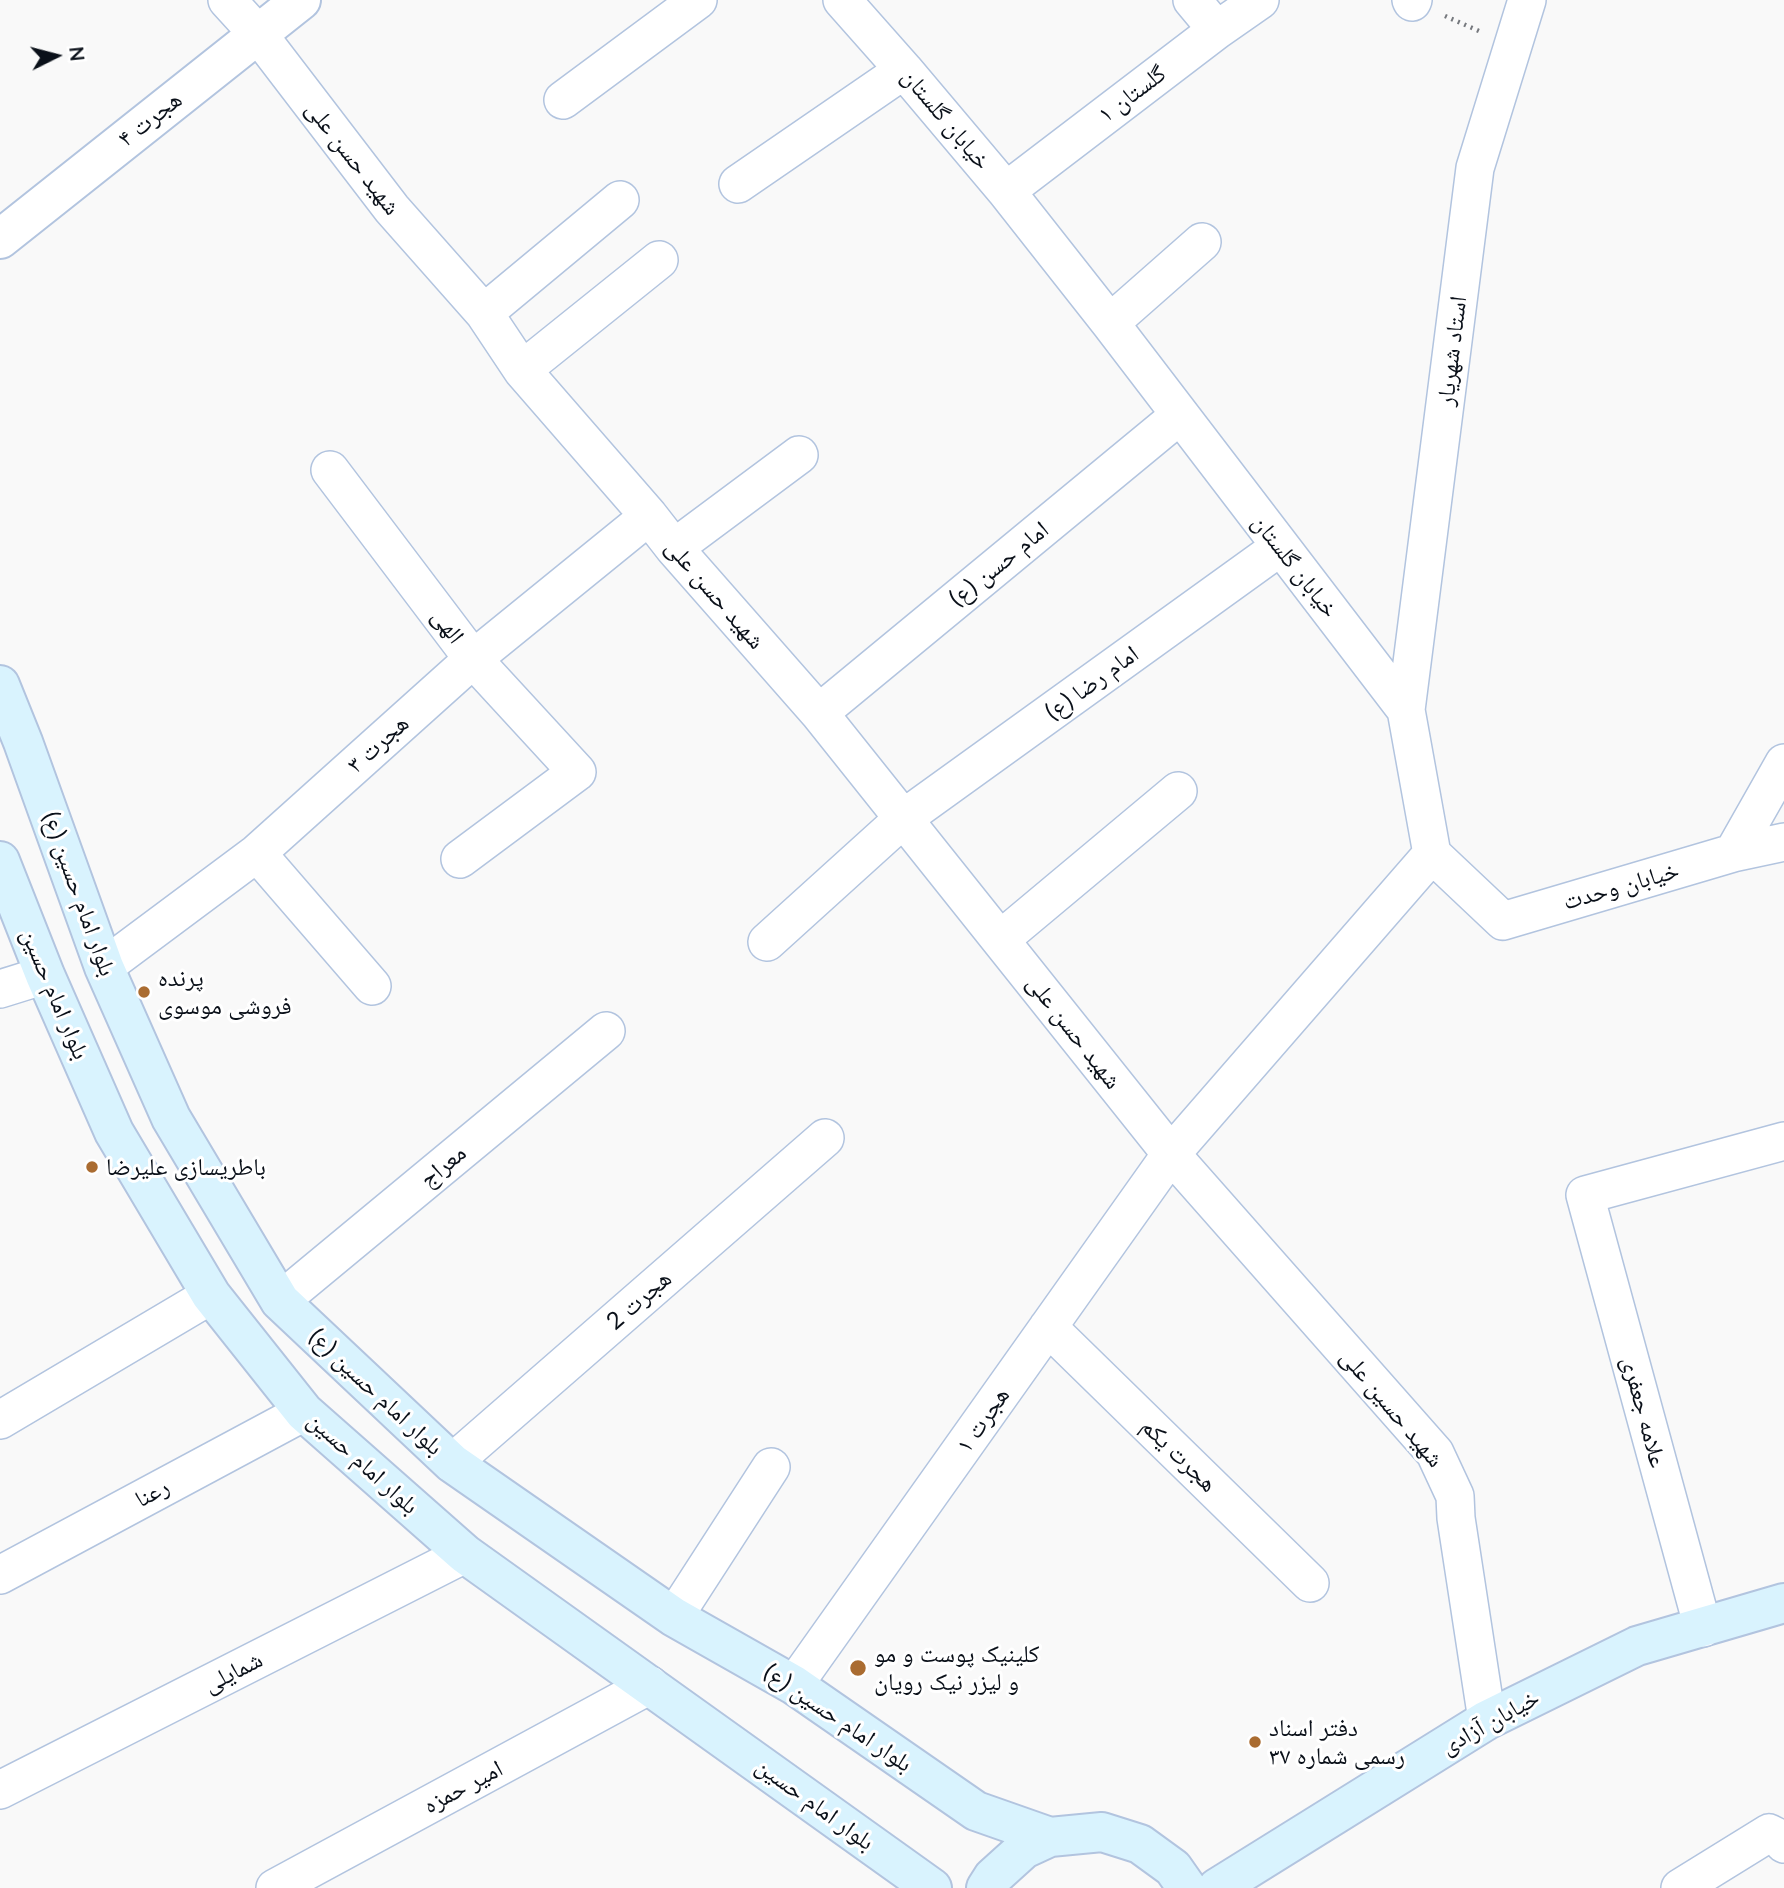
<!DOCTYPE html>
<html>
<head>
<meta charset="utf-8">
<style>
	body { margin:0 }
	#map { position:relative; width:1784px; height:1888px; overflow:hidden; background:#f9f9f9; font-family:Lato,sans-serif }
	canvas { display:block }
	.north { position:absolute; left:21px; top:21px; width:70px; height:70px; -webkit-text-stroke:5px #fff; paint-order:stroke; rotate:84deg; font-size:19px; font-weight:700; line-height:28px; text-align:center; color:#0a1019 }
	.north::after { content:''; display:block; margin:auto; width:24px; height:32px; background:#0a1019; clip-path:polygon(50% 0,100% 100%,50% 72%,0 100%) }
</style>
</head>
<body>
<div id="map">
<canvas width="1784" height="1888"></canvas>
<div class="north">N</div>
</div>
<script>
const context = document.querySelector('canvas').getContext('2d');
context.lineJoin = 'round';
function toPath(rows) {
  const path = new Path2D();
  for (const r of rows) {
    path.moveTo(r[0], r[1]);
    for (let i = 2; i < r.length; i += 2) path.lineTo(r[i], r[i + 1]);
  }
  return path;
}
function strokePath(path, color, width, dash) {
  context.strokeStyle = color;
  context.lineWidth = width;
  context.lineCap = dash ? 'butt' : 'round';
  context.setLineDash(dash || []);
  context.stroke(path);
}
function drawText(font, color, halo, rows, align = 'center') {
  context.font = font + ' Lato,"Noto Naskh Arabic",sans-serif';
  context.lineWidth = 6;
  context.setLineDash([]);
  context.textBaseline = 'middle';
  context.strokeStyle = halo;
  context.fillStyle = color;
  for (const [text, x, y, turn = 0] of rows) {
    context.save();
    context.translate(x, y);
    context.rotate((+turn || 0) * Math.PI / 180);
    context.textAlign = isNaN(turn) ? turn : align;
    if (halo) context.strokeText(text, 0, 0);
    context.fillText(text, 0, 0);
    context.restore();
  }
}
const minor = toPath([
	[227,0,258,34,392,209,484,313,522,370,649,516,674,548,819,713,1171,1154,1435,1453,1455,1496,1456,1518,1487,1720],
	[1192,0,1217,30],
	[1411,0,1412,2,1413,0],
	[563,100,698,0],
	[738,184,904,70],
	[1006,191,1217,30,1260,0],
	[484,313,620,200],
	[1110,323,1202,242],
	[522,370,659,260],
	[330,470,473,659,577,772,460,859],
	[674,548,799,455],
	[1406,710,1475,168,1527,0],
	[819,713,1180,415],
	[257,853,372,986],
	[1733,853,1784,842],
	[1432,854,1503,921,1733,853,1784,763],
	[1001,939,1178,791],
	[767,942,904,818,1280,547],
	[104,967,257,853,473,659,649,516],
	[0,989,45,975],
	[280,1301,606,1031],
	[1048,1327,1310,1583],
	[0,1420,211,1295],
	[452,1463,825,1138],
	[0,1575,304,1412],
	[674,1617,771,1467],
	[1703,1628,1585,1195,1784,1141],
	[794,1685,1171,1154,1432,854,1406,710,1110,323,1006,191,904,70,842,0],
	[0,1790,465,1554],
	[275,1888,650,1685],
	[1680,1888,1769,1833,1781,1839,1784,1844]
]);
const tertiary = toPath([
	[0,239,301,0]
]);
const secondary = toPath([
	[0,685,23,742,104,967,171,1118,280,1301,452,1463,674,1617,794,1685,976,1811,1050,1837],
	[0,861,45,975,114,1132,211,1295,304,1412,465,1554,932,1888],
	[986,1888,993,1877,1024,1849,1050,1837,1102,1832,1140,1844,1173,1868,1187,1888],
	[1217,1888,1487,1720,1637,1646,1784,1603]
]);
strokePath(minor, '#b2c4df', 40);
strokePath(tertiary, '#b2c4df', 42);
strokePath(secondary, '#b2c4df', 42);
strokePath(toPath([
	[1445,16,1479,31]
]), '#76797e', 4.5, [2, 5]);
strokePath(minor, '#fff', 37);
strokePath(tertiary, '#fff', 38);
strokePath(secondary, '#d9f3fe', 38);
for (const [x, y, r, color] of [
	[144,992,7,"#aa6c31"],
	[92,1167,7,"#aa6c31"],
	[858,1668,9,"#aa6c31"],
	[1255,1742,7,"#aa6c31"]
]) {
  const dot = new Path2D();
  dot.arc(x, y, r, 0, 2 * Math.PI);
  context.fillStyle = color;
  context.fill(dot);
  strokePath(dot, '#fff', 2.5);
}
drawText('24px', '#0a1019', '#fff', [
	["گلستان ۱",1132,94,-37],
	["هجرت ۴",150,119,-38],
	["خیابان گلستان",946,119,50],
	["شهید حسن علی",353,158,52],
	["استاد شهریار",1452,351,-83],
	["امام حسن (ع)",999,564,-39],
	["خیابان گلستان",1295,566,52],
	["شهید حسن علی",715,594,49],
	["الهی",448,626,53],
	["امام رضا (ع)",1092,683,-36],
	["هجرت ۳",378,744,-42],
	["خیابان وحدت",1621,886,-16],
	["بلوار امام حسین (ع)",79,894,70],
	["بلوار امام حسین",55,994,67],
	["شهید حسن علی",1074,1032,52],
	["معراج",443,1166,-40],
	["هجرت 2",639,1300,-41],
	["بلوار امام حسین (ع)",376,1392,43],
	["شهید حسین علی",1392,1408,50],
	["علامه جعفری",1644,1412,75],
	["هجرت ۱",983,1420,-55],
	["هجرت یکم",1179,1455,44],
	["بلوار امام حسین",363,1463,42],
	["رعنا",152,1493,-28],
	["شمایلی",233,1672,-27],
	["بلوار امام حسین (ع)",838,1718,34],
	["خیابان آزادی",1490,1722,-29],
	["امیر حمزه",463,1787,-28],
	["بلوار امام حسین",815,1804,36]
]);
drawText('24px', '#0a1019', '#fff', [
	["پرنده",158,978],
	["فروشی موسوی",158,1006],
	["باطریسازی علیرضا",106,1167],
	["کلینیک پوست و مو",874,1654],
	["و لیزر نیک رویان",874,1682],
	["دفتر اسناد",1269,1728],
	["رسمی شماره ۳۷",1269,1756]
], 'left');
</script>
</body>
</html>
